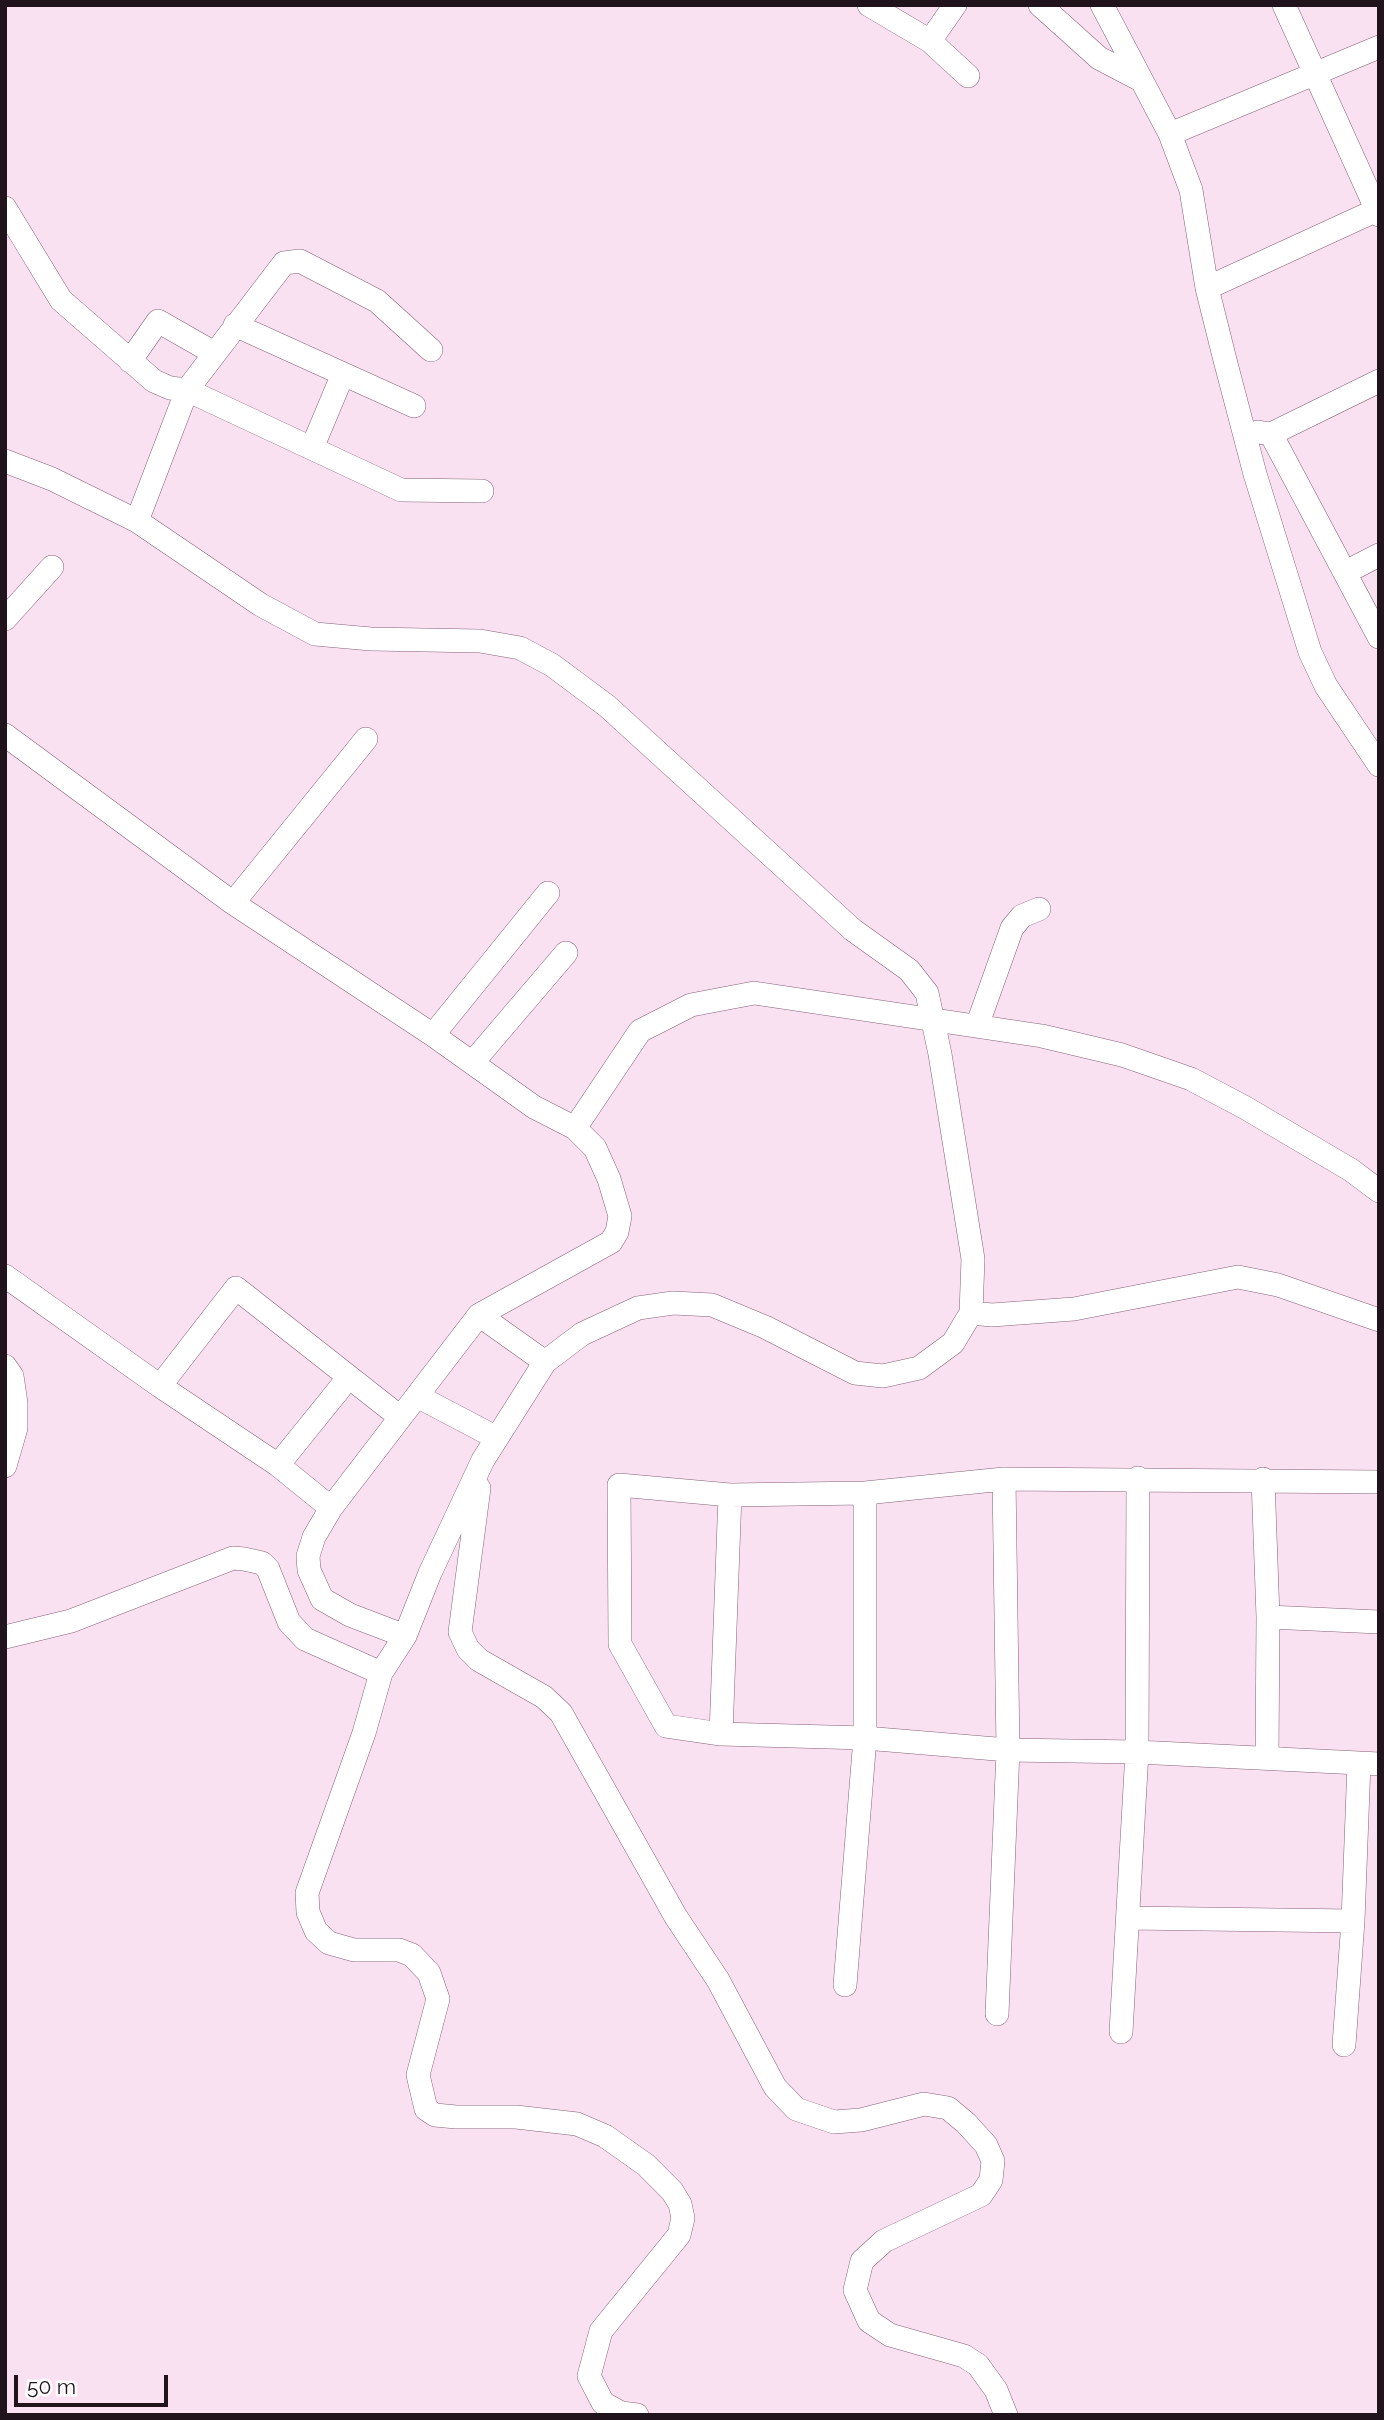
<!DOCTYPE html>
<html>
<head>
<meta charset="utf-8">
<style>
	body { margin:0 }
	#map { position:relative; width:1384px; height:2420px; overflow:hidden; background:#fae1f1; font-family:Raleway,sans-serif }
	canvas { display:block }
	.frame { position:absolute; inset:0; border:7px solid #21131c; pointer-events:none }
	.scale { position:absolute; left:14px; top:2375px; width:154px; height:32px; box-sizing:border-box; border:4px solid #21131c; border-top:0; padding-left:9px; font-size:21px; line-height:24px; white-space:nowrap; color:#21131c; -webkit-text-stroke:5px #fff; paint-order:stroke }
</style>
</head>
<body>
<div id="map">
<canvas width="1384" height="2420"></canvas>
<div class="frame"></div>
<div class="scale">50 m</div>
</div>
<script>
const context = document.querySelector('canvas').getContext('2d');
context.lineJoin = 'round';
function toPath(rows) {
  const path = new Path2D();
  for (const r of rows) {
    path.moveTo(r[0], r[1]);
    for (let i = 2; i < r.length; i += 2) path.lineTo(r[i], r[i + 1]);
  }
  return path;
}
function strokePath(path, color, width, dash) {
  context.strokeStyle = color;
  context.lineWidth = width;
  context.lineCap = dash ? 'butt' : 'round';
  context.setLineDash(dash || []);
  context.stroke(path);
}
const street = toPath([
	[869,5,930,41,968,76],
	[1040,5,1099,58,1141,80],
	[1102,5,1170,134,1191,190,1207,288,1225,360,1255,474,1310,652,1326,686,1379,765],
	[1284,5,1379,215],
	[930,41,955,5],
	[1170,134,1379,47],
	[5,208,61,300,154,381,170,388,187,390,401,490,482,491],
	[1207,288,1379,209],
	[235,325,414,406],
	[130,361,158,321,214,353],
	[1258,432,1271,434,1379,381],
	[1271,434,1379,637],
	[312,448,343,374],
	[5,461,52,479,137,521,261,605,315,634,371,639,480,641,520,648,552,665,607,706,853,930,909,970,927,993,940,1054,973,1259,971,1313,953,1343,919,1368,883,1376,855,1373,765,1327,712,1305,673,1303,638,1308,582,1334,545,1362,483,1460,430,1573,405,1636,381,1673,364,1733,307,1893,308,1912,316,1931,329,1943,354,1950,399,1950,412,1955,429,1973,438,1999,418,2075,426,2109,435,2115,456,2117,516,2117,577,2124,605,2136,646,2165,672,2191,680,2204,683,2218,679,2235,601,2331,589,2376,603,2403,621,2413,637,2415],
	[137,521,187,390,284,263,300,261,377,301,431,350],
	[1346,572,1379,555],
	[5,619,52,567],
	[5,735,233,903,433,1035,534,1107,575,1128,595,1148,609,1179,620,1216,617,1232,611,1242,479,1315,331,1508,278,1465,160,1386,5,1276],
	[233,903,366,739],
	[977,1026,1012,928,1022,916,1039,909],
	[433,1035,548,893],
	[473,1062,566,953],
	[575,1128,640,1031,691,1005,754,993,1042,1036,1122,1055,1191,1079,1244,1107,1351,1170,1379,1191],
	[971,1313,992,1315,1074,1309,1238,1277,1278,1285,1379,1320],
	[479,1315,545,1362],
	[5,1366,12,1376,16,1403,16,1428,5,1466],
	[160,1386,236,1288,400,1417],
	[417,1396,497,1438],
	[278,1465,349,1377],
	[1263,1479,1268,1617,1267,1757],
	[1379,1482,1004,1479,865,1493,730,1495,619,1485,620,1644,666,1726,721,1734,865,1738,1008,1750,1137,1752,1379,1764],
	[479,1488,460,1632,468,1649,479,1660,544,1697,561,1713,676,1917,718,1980,775,2087,796,2109,834,2122,861,2120,924,2104,948,2108,966,2123,986,2145,993,2161,991,2180,981,2195,884,2241,862,2261,855,2290,869,2321,890,2335,964,2356,978,2365,996,2390,1006,2415],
	[331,1508,314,1537,308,1556,309,1570,322,1599,350,1615,405,1636],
	[1268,1617,1379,1622],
	[5,1637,71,1621,233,1558,244,1559,262,1563,268,1569,289,1622,305,1639,381,1673],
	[721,1734,730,1495],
	[1129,1918,1353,1921],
	[845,1985,865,1738,865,1493],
	[997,2014,1008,1750,1004,1479],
	[1121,2032,1137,1752,1138,1478],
	[1344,2045,1353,1921,1359,1763]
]);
strokePath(street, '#866179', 24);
strokePath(street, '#fff', 23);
</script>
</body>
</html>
